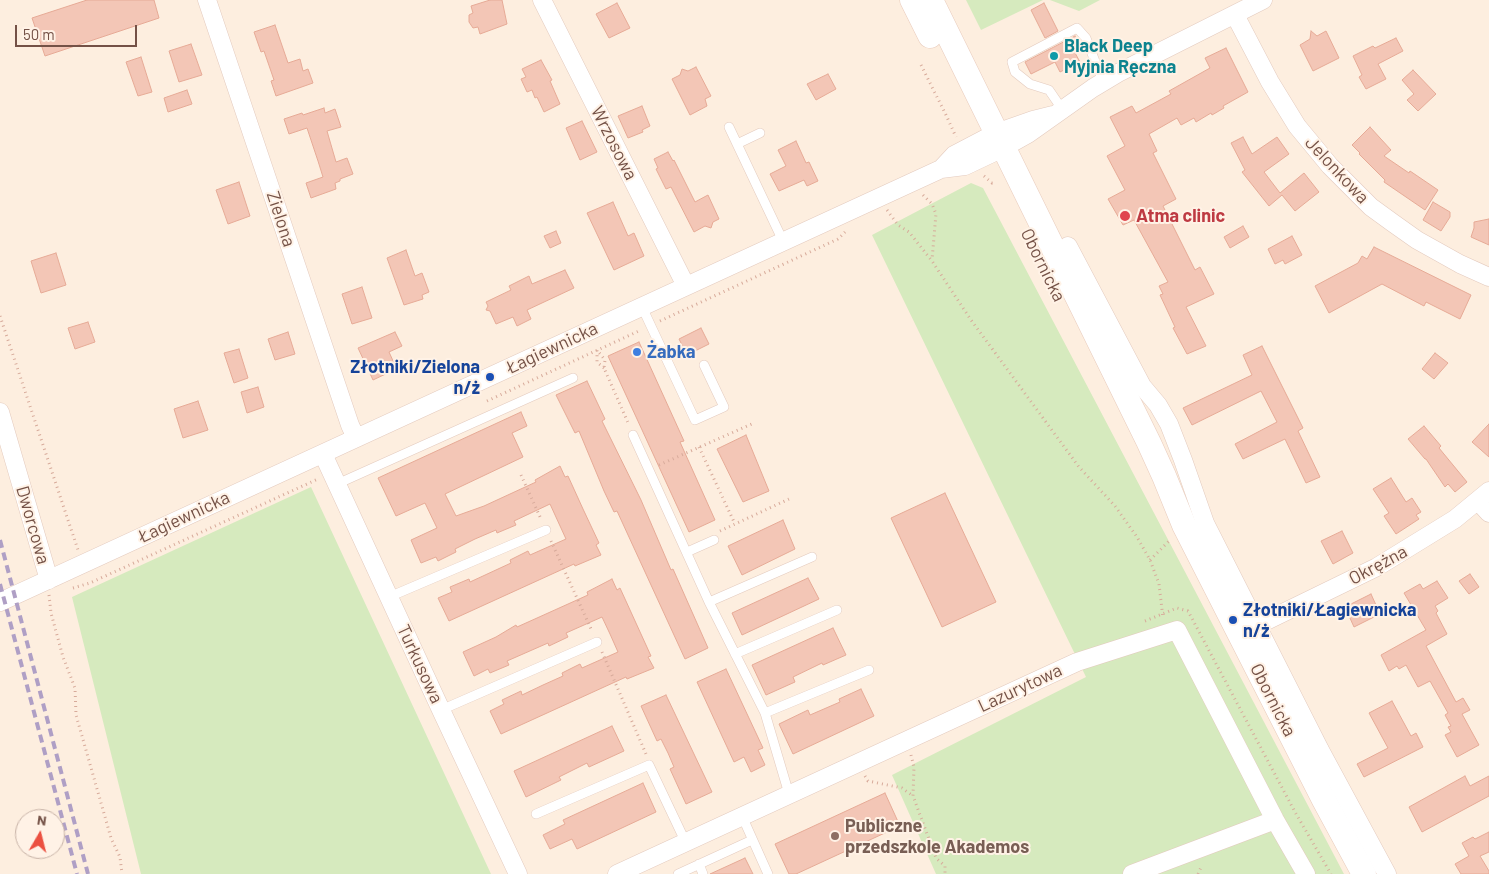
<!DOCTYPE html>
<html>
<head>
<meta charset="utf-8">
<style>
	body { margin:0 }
	#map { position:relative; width:1489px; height:874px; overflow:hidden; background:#fdeedf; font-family:Barlow,sans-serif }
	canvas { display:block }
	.north { position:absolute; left:15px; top:809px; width:50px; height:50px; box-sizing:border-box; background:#fff2e6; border:1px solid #c7b2a6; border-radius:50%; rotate:8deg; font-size:14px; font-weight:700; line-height:20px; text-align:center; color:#745146 }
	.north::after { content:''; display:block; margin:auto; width:18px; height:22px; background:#eb5040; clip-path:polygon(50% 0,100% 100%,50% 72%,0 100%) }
	.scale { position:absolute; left:15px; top:25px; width:122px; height:22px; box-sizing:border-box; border:2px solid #745146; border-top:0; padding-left:6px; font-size:15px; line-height:18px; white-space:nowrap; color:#745146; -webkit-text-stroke:4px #fff2e6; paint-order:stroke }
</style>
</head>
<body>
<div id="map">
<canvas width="1489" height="874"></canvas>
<div class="north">N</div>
<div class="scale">50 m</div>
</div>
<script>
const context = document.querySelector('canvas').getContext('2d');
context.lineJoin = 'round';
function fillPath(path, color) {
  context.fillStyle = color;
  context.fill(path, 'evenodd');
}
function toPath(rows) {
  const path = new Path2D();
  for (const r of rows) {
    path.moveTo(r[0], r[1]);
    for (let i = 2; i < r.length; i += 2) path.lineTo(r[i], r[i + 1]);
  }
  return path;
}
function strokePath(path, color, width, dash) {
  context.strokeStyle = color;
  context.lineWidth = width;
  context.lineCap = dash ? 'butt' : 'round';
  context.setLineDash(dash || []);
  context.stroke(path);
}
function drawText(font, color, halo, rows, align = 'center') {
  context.font = font + ' Barlow,sans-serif';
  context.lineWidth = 4;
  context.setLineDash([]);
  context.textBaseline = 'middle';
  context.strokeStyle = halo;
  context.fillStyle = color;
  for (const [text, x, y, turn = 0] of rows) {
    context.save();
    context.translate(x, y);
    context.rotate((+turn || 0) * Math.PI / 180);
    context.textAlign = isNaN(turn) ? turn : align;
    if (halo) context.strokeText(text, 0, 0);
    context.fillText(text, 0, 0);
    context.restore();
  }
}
fillPath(toPath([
	[966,0,1043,0,981,30],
	[1050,0,1100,0,1079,11],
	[971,183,983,188,1344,874,936,874,892,775,1086,677,872,235],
	[311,487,491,874,141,874,72,597]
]), '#d6eabe');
const building = toPath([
	[87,0,154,0,159,18,45,56,32,18,87,0],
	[490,0,502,0,507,24,480,34,478,27,473,28,469,22,469,15,473,13,471,6,490,0],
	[617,3,630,28,609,38,596,14,617,3],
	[1044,3,1058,31,1045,38,1031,10,1044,3],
	[275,25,288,63,300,59,303,71,308,69,313,83,276,96,271,81,274,80,264,51,261,52,254,32,275,25],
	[1311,31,1317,36,1326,31,1339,58,1313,71,1300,45,1310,39,1311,31],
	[1075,36,1081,48,1074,51,1080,62,1060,72,1055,62,1031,74,1025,62,1075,36],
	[1396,38,1403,51,1378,64,1386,79,1366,89,1359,77,1362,75,1353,56,1373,46,1375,48,1396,38],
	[191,44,202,75,179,82,169,51,191,44],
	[1226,48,1248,92,1223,106,1224,108,1212,115,1211,113,1196,122,1194,118,1181,125,1177,118,1149,134,1157,151,1153,153,1176,199,1163,206,1195,270,1200,267,1214,294,1186,307,1206,346,1187,354,1173,328,1175,327,1160,295,1163,294,1159,286,1168,282,1134,220,1123,225,1108,199,1125,190,1107,156,1125,146,1110,117,1132,106,1136,113,1171,94,1169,91,1210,68,1205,58,1226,48],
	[141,57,152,92,138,96,126,62,141,57],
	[541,60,552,80,550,81,560,104,544,112,537,97,535,98,532,90,527,92,521,79,526,77,522,69,541,60],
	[696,67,711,96,705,99,707,106,690,115,672,79,680,75,682,69,688,71,696,67],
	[1413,70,1436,94,1418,111,1407,100,1414,94,1402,80,1413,70],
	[828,74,836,89,816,100,807,84,828,74],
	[187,90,192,104,168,112,164,98,187,90],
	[642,106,650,126,642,130,643,132,628,138,618,116,642,106],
	[324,108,325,113,335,109,341,127,327,131,336,162,347,158,353,174,340,179,340,181,335,183,336,189,311,198,306,183,323,177,318,161,307,128,289,134,284,119,302,113,303,115,324,108],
	[582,121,597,152,580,160,566,128,582,121],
	[1370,127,1391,150,1384,156,1409,173,1410,171,1438,190,1425,210,1384,182,1385,180,1359,154,1360,153,1352,145,1370,127],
	[1243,137,1252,154,1277,137,1289,154,1264,172,1280,193,1304,173,1319,192,1295,211,1282,195,1269,206,1242,172,1245,170,1231,143,1243,137],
	[796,141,806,163,809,162,818,181,807,186,804,180,779,191,770,174,786,166,778,150,796,141],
	[668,152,673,161,674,160,695,202,708,195,719,219,713,222,711,228,705,226,694,232,671,187,666,189,656,169,658,168,654,159,668,152],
	[239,182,250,216,228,224,216,190,239,182],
	[613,202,628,236,634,233,644,256,614,270,587,213,613,202],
	[1433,202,1450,212,1450,217,1441,231,1423,220,1433,202],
	[1489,219,1489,245,1471,237,1474,228,1474,222,1489,219],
	[1243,226,1249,237,1230,248,1224,237,1243,226],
	[556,231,561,243,550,248,544,236,556,231],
	[1292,236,1302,255,1285,264,1283,260,1275,264,1268,249,1292,236],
	[1374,247,1471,295,1460,319,1426,302,1424,306,1382,284,1329,313,1315,286,1358,263,1362,256,1367,259,1374,247],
	[406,250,415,276,422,273,429,292,422,295,423,299,404,305,387,258,406,250],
	[56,253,66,285,41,293,31,261,56,253],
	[565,270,574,288,527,310,531,319,517,326,513,317,496,324,490,311,486,310,488,306,486,302,511,290,509,286,529,276,532,284,565,270],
	[362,287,372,318,352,324,342,294,362,287],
	[88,322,95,342,75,349,68,328,88,322],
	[701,328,709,344,687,355,679,339,701,328],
	[288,332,295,354,275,360,268,339,288,332],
	[395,332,402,346,389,352,394,363,389,365,392,371,373,380,358,348,395,332],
	[639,342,684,441,680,442,715,520,689,532,608,356,639,342],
	[1262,346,1303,428,1298,431,1320,477,1306,483,1285,439,1243,459,1235,444,1277,422,1261,391,1192,425,1183,408,1252,375,1243,355,1262,346],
	[239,349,248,378,234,383,224,353,239,349],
	[1435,353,1448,363,1434,379,1422,369,1435,353],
	[587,381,605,419,602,421,641,500,671,570,673,569,708,648,685,659,617,511,614,512,604,491,579,431,575,433,556,395,587,381],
	[258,387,264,407,247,413,241,392,258,387],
	[198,401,208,430,183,438,174,409,198,401],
	[521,412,527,426,512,433,523,457,445,494,456,516,484,506,536,482,535,480,560,466,565,477,568,476,583,509,599,543,596,545,601,555,575,566,574,564,449,621,438,598,452,592,450,587,469,579,470,582,511,563,510,560,528,551,530,555,566,539,550,504,514,521,516,525,497,533,496,530,475,539,455,549,456,552,438,561,436,557,421,563,411,540,437,528,425,503,396,516,378,478,521,412],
	[1489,424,1489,457,1472,442,1489,424],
	[1424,426,1441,446,1439,448,1467,482,1455,492,1448,484,1445,487,1426,459,1425,459,1408,439,1424,426],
	[746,435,769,491,743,502,717,449,746,435],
	[1391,478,1406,502,1412,498,1421,512,1416,515,1419,519,1396,534,1384,516,1389,513,1373,489,1391,478],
	[945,493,996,602,942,627,891,518,945,493],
	[783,520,795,549,742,575,728,546,783,520],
	[1342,531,1353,553,1333,564,1321,541,1342,531],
	[1470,574,1479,587,1469,594,1459,581,1470,574],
	[808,578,819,599,742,635,732,613,808,578],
	[612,579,617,590,620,588,651,656,648,657,654,668,627,679,626,677,501,734,490,711,504,704,502,700,521,691,522,695,543,685,563,676,562,673,580,664,582,668,618,652,610,634,602,617,566,633,568,637,549,646,548,643,507,661,509,665,490,673,488,669,474,676,463,652,496,637,516,625,517,627,537,618,588,595,587,592,612,579],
	[1437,581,1448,598,1435,606,1438,611,1436,613,1447,634,1426,646,1456,702,1463,698,1470,710,1462,714,1479,745,1457,757,1445,735,1451,732,1448,727,1451,726,1445,715,1448,713,1430,681,1418,687,1406,665,1399,669,1397,666,1389,671,1381,655,1426,630,1404,593,1420,584,1423,589,1437,581],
	[1371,594,1380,614,1354,627,1345,607,1371,594],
	[833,628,846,655,823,665,822,663,793,677,795,682,766,695,752,665,833,628],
	[726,669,763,748,758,750,765,765,751,772,744,757,734,762,697,682,726,669],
	[861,689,874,716,793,754,779,724,808,710,810,715,840,702,839,699,861,689],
	[666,695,712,792,686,804,670,769,674,767,668,753,661,739,657,741,641,706,666,695],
	[1392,701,1411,736,1416,733,1423,747,1364,777,1357,764,1388,748,1369,713,1392,701],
	[612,726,624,751,589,767,587,763,559,777,561,780,526,797,514,771,612,726],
	[1465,776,1470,786,1489,776,1489,796,1422,832,1409,807,1465,776],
	[643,783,656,812,577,849,572,839,550,849,543,835,565,824,563,820,643,783],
	[885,793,900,826,796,874,789,874,775,844,885,793],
	[1489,832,1489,852,1480,856,1489,871,1489,874,1461,874,1455,864,1469,856,1462,843,1473,837,1475,839,1489,832],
	[745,858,753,874,710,874,745,858]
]);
fillPath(building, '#f3c6b6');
strokePath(building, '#e6aa96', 1);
const service = toPath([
	[1062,109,1049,90,1030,84,1015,72,1012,62,1077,28,1086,38,1103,82],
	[729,127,783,241],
	[737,144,760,133],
	[642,307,695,420,724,407,704,365],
	[633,435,709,602,765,713,789,794],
	[337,484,573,378],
	[687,552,714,540],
	[389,597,546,530],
	[709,602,812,557],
	[735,654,837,610],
	[441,710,597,642],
	[765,713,869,670],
	[536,814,649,765,686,843],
	[742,816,768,874],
	[699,864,703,874],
	[678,874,752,840]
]);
const minor = toPath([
	[207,0,350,425,356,438],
	[542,0,686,286],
	[1235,15,1270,82,1297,126,1330,166,1371,207,1393,223,1417,240,1460,264,1489,277],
	[941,169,965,166,1003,148,1028,134,1093,88,1118,73,1263,0],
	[1068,246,1142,386,1158,405,1169,424,1183,460,1205,523,1320,750,1387,874],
	[0,412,49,580],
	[323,454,441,710,518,874],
	[1478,501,1489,513],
	[0,602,941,169,954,155,996,133,1033,120,1053,115],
	[1258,625,1377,567,1455,519,1489,491],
	[617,874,1077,662,1177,630,1275,820,1306,874],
	[1132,874,1275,820]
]);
const secondary = toPath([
	[912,0,930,36],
	[931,0,1149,443,1164,476,1184,525,1324,800,1364,874]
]);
strokePath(service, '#e3cabe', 10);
strokePath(minor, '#e3cabe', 19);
strokePath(secondary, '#e8cabb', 25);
strokePath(toPath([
	[921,65,946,115,956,137],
	[984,176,992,183,995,182],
	[923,195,932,204,936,214,932,260],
	[887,210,898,225,909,232,932,261,971,320,1079,467,1115,506,1137,537,1150,560,1159,584,1163,618],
	[0,316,78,550],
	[660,321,838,239,845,232],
	[604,368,597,362,597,350,605,360,604,368,629,425],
	[487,401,641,330],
	[699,447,735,524],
	[659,465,754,423],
	[521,475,541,519],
	[720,531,789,499],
	[551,541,592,631],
	[1150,560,1170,540],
	[73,588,90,583,318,479],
	[49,595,51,613,63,657,75,688,76,715,111,838,120,857,122,874],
	[1145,621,1177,608,1188,611,1295,812,1331,874],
	[602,652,646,754],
	[911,755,914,767,913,796,936,858,945,866,945,874],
	[865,776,868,781,902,788,913,796],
	[1198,874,1202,865]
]), '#d7aa9a', 3, [1, 4]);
strokePath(service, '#fff', 9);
strokePath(minor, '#fff', 18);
strokePath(secondary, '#fff', 24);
strokePath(toPath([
	[0,540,88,874],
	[0,584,77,874]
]), '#af9fc5', 4, [8, 5]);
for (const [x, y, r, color] of [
	[1054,56,5,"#0f9aa8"],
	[1125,216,6,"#e0444e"],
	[637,352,5,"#3f7fe0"],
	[490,377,5,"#1a4fb4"],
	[1233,620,5,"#1a4fb4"],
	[835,836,5,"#8d6e63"]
]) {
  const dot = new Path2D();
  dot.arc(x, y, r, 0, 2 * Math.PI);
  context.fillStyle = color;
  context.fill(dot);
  strokePath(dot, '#fff2e6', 2);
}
drawText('bold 18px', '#0d838f', '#fff2e6', [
	["Black Deep",1064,46],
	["Myjnia Ręczna",1064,67]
], 'left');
drawText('18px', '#745146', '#fff2e6', [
	["Wrzosowa",614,143,63],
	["Jelonkowa",1337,170,47],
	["Zielona",281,219,72],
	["Obornicka",1043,265,64],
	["Łagiewnicka",552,348,-25],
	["Łagiewnicka",184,517,-25],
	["Dworcowa",33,525,74],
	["Okrężna",1378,565,-28],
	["Turkusowa",420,664,65],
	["Lazurytowa",1020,688,-25],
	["Obornicka",1273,700,63]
]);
drawText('bold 18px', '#be3a42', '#fff2e6', [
	["Atma clinic",1136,216]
], 'left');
drawText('bold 18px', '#366cbe', '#fff2e6', [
	["Żabka",647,352]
], 'left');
drawText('bold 18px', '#164399', '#fff2e6', [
	["Złotniki/Zielona",480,367],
	["n/ż",480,388],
	["Złotniki/Łagiewnicka",1243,610,"left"],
	["n/ż",1243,631,"left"]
], 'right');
drawText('bold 18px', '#785e54', '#fff2e6', [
	["Publiczne",845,826],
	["przedszkole Akademos",845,847]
], 'left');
</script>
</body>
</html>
